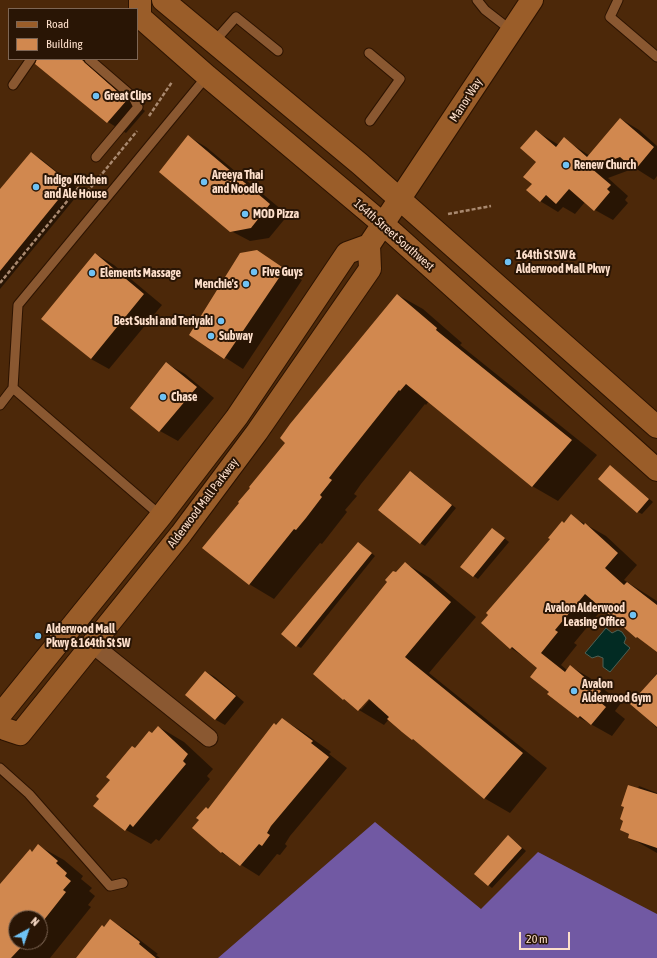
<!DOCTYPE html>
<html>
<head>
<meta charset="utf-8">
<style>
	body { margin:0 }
	#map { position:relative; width:657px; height:958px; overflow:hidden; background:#4c2809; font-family:"Asap Condensed",sans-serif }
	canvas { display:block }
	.legend { position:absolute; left:8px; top:8px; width:130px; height:52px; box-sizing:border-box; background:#291505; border:1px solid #7e6654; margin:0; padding:5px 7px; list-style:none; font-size:12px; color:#fddfcb }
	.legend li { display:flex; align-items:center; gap:8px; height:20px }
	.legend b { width:20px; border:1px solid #7e6654 }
	.north { position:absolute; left:8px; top:910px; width:40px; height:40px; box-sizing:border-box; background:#291505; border:1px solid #7e6654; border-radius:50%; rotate:40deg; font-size:11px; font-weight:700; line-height:16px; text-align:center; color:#fddfcb }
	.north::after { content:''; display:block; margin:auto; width:14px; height:18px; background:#6fc2f4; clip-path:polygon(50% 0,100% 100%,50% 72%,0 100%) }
	.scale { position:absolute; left:519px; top:932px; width:51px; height:18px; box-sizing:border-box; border:2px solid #fddfcb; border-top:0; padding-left:5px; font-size:12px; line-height:14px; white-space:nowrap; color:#fddfcb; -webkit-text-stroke:3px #291505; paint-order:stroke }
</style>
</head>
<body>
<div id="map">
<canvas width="657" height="958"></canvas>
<ul class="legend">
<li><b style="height:5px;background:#9a5d29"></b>Road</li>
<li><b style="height:11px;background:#d1884f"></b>Building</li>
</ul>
<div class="north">N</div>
<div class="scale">20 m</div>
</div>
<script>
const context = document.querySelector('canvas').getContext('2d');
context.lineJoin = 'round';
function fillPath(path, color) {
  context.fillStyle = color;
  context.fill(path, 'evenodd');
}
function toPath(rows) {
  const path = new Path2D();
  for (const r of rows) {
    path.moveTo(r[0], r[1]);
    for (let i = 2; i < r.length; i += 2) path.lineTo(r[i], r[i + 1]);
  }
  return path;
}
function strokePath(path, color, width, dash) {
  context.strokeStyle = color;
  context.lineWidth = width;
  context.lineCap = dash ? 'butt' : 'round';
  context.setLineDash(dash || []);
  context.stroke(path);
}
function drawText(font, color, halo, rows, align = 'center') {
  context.font = font + ' "Asap Condensed",sans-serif';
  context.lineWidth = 4;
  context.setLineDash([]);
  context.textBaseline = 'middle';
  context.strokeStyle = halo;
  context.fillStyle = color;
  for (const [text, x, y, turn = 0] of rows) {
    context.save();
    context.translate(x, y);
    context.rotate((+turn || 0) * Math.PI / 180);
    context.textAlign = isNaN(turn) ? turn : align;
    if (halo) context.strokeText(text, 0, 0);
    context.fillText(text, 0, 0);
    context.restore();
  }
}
fillPath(toPath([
	[375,822,481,909,538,852,657,914,657,958,218,958]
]), '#7159a3');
const water = toPath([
	[606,628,612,633,618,630,622,632,626,638,624,643,630,648,610,672,603,667,603,658,598,656,592,658,585,653,606,628]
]);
fillPath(water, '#022b23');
strokePath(water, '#4d6155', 1);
fillPath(toPath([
	[40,59,86,59,145,111,126,133,108,122,36,64],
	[621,119,639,130,657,146,657,176,654,180,635,168,608,178,628,196,625,200,628,203,613,220,595,210,585,202,575,214,563,207,558,212,540,201,533,184,537,162,536,131,559,145,564,139,590,156],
	[188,136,206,147,288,215,269,238,250,241,231,231],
	[31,153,41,159,81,191,0,289,0,190],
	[257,251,302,280,243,369,190,335],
	[96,254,114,265,162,305,109,369,91,359],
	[398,295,423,309,462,343,460,345,597,455,558,501,532,486,429,401,426,405,425,404,361,484,354,494,357,496,345,510,347,512,322,544,320,543,274,599,249,584,241,503],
	[166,363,185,374,214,398,178,441,160,431,132,408],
	[614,469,653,502,642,514,638,512],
	[414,474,456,508,425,546,420,543],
	[571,516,606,536,637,565,624,580,657,601,657,651,637,637,603,608,574,643,577,645,561,665,567,670,570,666,590,678,621,703,615,711,625,719,612,736,578,717,531,677,539,668,511,648,565,524],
	[493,529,509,542,478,579,461,567],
	[362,545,375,556,301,648,297,646],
	[405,563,430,578,476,617,429,673,547,768,510,813,484,798,389,719,384,725,359,710,344,699,315,674],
	[371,694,373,696,361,710,360,708],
	[206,672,215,677,244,702,225,725,216,720,186,695],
	[657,673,657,728,632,704],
	[282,719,300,730,331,752,329,754,347,768,290,836,285,844,287,846,280,855,277,854,259,876,222,853,194,828],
	[159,727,184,742,213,769,207,776,210,779,159,841,156,839,151,844,126,830,135,749],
	[639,786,657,793,657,853,629,837,630,835,621,830],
	[509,836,526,851,492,888,488,885],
	[39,846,64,860,83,876,81,879,92,888,89,891,95,896,88,905,91,907,50,958,0,958,0,885],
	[16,918,40,918,40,942,16,942],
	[110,920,128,931,158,954,156,955,160,958,77,958]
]), '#0007');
fillPath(toPath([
	[37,59,81,59,127,100,107,123,35,64],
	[620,118,654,147,635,170,620,157,591,168,611,185,607,189,610,192,594,211,569,189,556,204,546,195,540,202,526,190,532,184,523,177,536,162,520,148,536,130,556,147,564,137,587,157],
	[188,135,270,204,251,228,230,232,159,172],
	[31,152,71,184,0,271,0,189],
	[257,250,285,269,224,359,189,335,240,253],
	[95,253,144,294,91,359,41,319],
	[397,294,437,328,436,330,572,440,532,487,406,384,400,391,399,390,336,469,329,478,332,480,320,495,322,497,306,518,296,530,294,529,249,585,202,548,239,503,238,502,250,488,249,487,285,443,280,438,290,424],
	[166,362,197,387,159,432,130,408],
	[610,465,649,499,637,513,598,479],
	[410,471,452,505,420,544,378,510],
	[571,514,584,525,585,523,618,553,605,568,624,585,627,582,657,605,657,652,637,637,636,638,585,594,555,630,558,632,541,653,565,672,570,665,601,691,595,698,606,707,591,725,580,716,578,718,547,694,549,692,530,677,537,668,512,647,510,649,481,623,488,615,486,613,550,539,548,538,562,521,564,523],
	[492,528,505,538,473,577,460,567],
	[358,542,372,553,296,647,281,634],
	[405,562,451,602,405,657,523,753,484,799,413,739,412,740,402,732,387,719,389,717,369,699,358,711,344,699,343,700,313,674,387,582,385,580,393,571,396,572],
	[205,671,236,696,215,720,185,695],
	[657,674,657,727,630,704],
	[282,718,313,741,311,743,329,757,271,826,267,833,270,835,262,846,259,844,240,866,222,852,221,853,192,828,199,820,196,818,206,807,208,809,274,723,276,725],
	[158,726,188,754,183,761,186,764,133,827,130,824,125,831,93,806,99,799,96,796,110,780,106,777,132,746,135,748,149,731,152,733],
	[628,785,657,794,657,848,628,838,629,834,620,830,623,821,620,819,624,807,621,806],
	[508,835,522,848,488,886,474,874],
	[38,844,58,861,56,863,67,873,65,876,71,881,63,890,66,892,40,925,40,918,16,918,16,942,26,942,11,958,0,958,0,884,30,849,32,852],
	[110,919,140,942,139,944,156,958,76,958,102,925,104,927]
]), '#d1884f');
const lane = toPath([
	[477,0,485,10,512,31],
	[618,0,610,17,657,57],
	[214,42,236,17,278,51],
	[369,53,400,79,370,121],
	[89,59,133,97,138,107,96,157],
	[13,85,31,59],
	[13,388,161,516],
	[0,405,13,388,18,305,207,76],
	[0,768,29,794,110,886,123,883]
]);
const street = toPath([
	[92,644,209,738]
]);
const secondary = toPath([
	[140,0,140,17,207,76,383,224,657,470],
	[163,0,360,164,657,427],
	[0,715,161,516,237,417,347,253,369,245],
	[5,729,20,734,181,534,257,432,370,269,369,245,532,0]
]);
strokePath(lane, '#2c1301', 11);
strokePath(street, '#2c1301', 19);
strokePath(secondary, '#2c1301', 24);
strokePath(toPath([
	[149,116,172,82],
	[448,214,491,206],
	[0,283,78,188,88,191,137,131]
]), '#a9896f', 2.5, [4, 2]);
strokePath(lane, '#8a5831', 9);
strokePath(street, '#8a5831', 17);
strokePath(secondary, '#9a5d29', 22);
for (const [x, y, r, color] of [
	[96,96,4,"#6fc2f4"],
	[566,165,4,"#6fc2f4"],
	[204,182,4,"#6fc2f4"],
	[36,187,4,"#6fc2f4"],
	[245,214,4,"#6fc2f4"],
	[508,262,4,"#6fc2f4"],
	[254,272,4,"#6fc2f4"],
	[92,273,4,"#6fc2f4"],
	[246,284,4,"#6fc2f4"],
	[221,321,4,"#6fc2f4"],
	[211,336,4,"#6fc2f4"],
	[163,397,4,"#6fc2f4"],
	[633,615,4,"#6fc2f4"],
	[38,636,4,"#6fc2f4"],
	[574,691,4,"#6fc2f4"]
]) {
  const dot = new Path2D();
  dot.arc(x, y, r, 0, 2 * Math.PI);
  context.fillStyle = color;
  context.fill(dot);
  strokePath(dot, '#291505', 1.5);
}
drawText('bold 12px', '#fddfcb', '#291505', [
	["Great Clips",104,96],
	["Renew Church",574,165],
	["Areeya Thai",212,175],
	["and Noodle",212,189],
	["Indigo Kitchen",44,180],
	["and Ale House",44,194],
	["MOD Pizza",253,214],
	["164th St SW &",516,255],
	["Alderwood Mall Pkwy",516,269],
	["Five Guys",262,272],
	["Elements Massage",100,273],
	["Menchie's",238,284,"right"],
	["Best Sushi and Teriyaki",213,321,"right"],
	["Subway",219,336],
	["Chase",171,397],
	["Avalon Alderwood",625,608,"right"],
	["Leasing Office",625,622,"right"],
	["Alderwood Mall",46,629],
	["Pkwy & 164th St SW",46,643],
	["Avalon",582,684],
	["Alderwood Gym",582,698]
], 'left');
drawText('12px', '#fddfcb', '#291505', [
	["Manor Way",466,100,-57],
	["164th Street Southwest",394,235,41],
	["Alderwood Mall Parkway",203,503,-53]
]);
</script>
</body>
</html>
